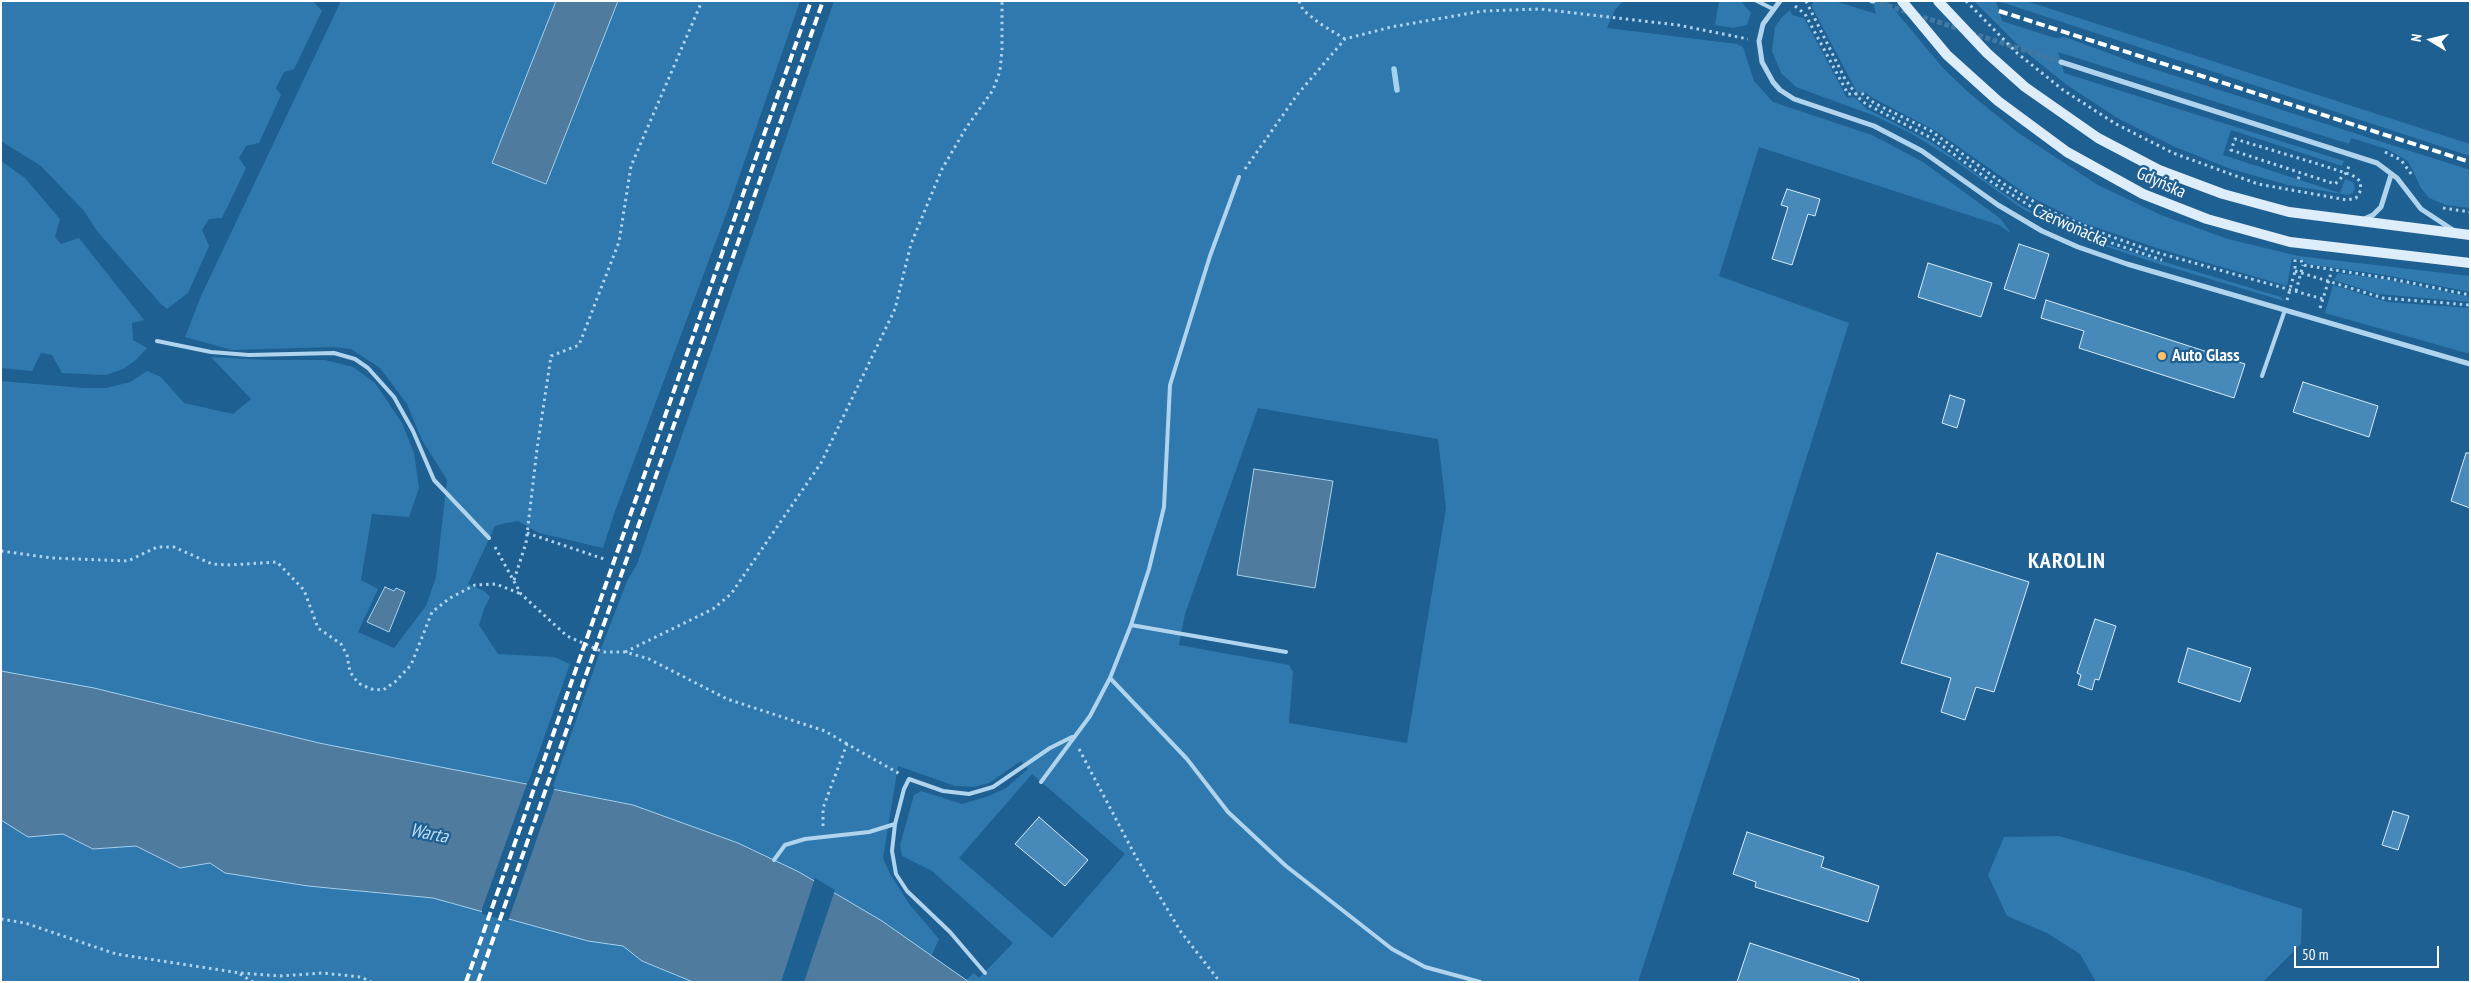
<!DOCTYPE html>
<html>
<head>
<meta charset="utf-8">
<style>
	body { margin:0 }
	#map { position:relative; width:2471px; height:983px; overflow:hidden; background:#1f6092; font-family:"PT Sans Narrow",sans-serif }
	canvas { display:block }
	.frame { position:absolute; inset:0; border:2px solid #fff; pointer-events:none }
	.north { position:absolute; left:2406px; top:15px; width:50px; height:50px; -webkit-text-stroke:4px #1f6092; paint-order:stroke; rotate:279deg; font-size:14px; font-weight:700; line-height:20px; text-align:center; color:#fff }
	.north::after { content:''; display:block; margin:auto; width:18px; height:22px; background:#fff; clip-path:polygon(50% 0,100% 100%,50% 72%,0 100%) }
	.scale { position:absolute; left:2294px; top:946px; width:145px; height:22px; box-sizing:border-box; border:2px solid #fff; border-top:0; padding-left:6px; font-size:15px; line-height:18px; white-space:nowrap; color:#fff; -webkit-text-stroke:4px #1f6092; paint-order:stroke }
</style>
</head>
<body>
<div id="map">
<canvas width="2471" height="983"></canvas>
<div class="frame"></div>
<div class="north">N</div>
<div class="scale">50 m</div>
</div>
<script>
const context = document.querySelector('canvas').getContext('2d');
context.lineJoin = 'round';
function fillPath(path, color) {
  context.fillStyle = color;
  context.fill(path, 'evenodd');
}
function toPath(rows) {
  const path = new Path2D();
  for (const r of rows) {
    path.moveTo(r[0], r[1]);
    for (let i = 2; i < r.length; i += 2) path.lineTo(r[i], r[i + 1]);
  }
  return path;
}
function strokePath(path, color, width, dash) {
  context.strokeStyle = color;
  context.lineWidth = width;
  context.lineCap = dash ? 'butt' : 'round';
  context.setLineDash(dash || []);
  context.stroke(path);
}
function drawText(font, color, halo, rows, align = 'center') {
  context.font = font + ' "PT Sans Narrow",sans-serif';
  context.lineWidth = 4.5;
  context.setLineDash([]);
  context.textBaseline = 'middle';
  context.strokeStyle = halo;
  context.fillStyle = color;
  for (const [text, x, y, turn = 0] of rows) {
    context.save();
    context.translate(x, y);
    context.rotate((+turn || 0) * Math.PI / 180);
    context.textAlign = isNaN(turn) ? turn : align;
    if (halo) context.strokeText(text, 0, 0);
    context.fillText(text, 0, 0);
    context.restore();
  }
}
fillPath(toPath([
	[1,1,313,1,322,11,294,69,284,72,276,88,281,95,259,143,246,146,239,158,246,168,222,218,209,219,202,230,209,246,188,293,167,309,160,303,97,231,84,211,41,166,1,141],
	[341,1,556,1,492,162,546,184,618,1,800,1,728,209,614,514,603,548,539,533,518,521,501,524,495,526,468,584,484,591,490,597,484,609,479,625,498,654,554,657,570,664,528,783,482,776,319,743,94,689,1,671,1,381,83,388,107,388,130,382,147,371,161,377,184,403,233,414,251,399,211,357,266,360,325,360,353,367,375,383,402,423,414,453,419,488,409,517,372,514,361,580,378,589,358,632,394,648,426,606,436,577,447,480,422,440,407,404,380,368,351,349,333,347,232,350,185,337,201,296],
	[834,1,1623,1,1615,10,1607,28,1737,44,1743,47,1754,81,1773,102,1872,135,1923,162,2001,219,2011,233,1999,225,1759,147,1719,276,1849,323,1738,674,1638,982,969,982,967,979,974,973,979,978,1013,943,932,871,902,856,900,845,914,795,921,791,962,804,989,796,1006,788,1028,769,1021,761,989,783,974,787,955,786,898,766,883,858,890,874,910,905,939,939,931,957,882,921,799,872,738,843,552,789,601,649,627,581,637,564],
	[1258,408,1438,439,1446,508,1407,743,1289,723,1293,672,1289,665,1179,645,1185,614],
	[1032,774,1125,854,1052,938,959,858],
	[1719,1,1741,1,1751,13,1747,25,1733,28,1715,25],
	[1813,1,1838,2,1876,14,1873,1,1887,1,1943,68,1968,92,2017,132,2098,185,2161,215,2228,239,2298,256,2470,276,2470,292,2385,275,2307,264,2303,260,2292,258,2287,286,2160,249,2083,223,2029,196,1936,131,1873,98,1865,92,1857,92,1812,7],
	[1974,1,1996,1,2002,21,2055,38,2065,37,2135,63,2470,170,2470,208,2446,205,2429,198,2421,188,2408,161,2387,149,2351,138,2349,144,2058,52,2064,73,2344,161,2342,166,2231,130,2223,155,2340,193,2345,179,2353,182,2355,189,2353,193,2348,195,2288,185,2231,169,2175,147,2119,119,2067,85,2021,48],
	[1998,1,2026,1,2470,144,2470,156],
	[1790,10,1792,15,1804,18,1847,98,1854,97,1867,109,1930,141,2022,206,2057,225,2101,243,2281,297,2284,301,2156,263,2077,237,2021,208,1954,160,1912,134,1875,116,1796,87,1781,73,1772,51,1775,27,1782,17],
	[1,161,25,178,60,219,55,237,61,244,79,238,144,320,132,323,133,340,147,348,136,360,123,369,106,375,62,373,52,355,41,353,32,371,1,368],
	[2338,273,2384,279,2470,297,2470,302,2378,294,2334,280],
	[2333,285,2388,302,2470,308,2470,354,2325,313],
	[1,820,28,837,63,834,93,849,136,846,180,868,210,863,225,873,308,886,433,898,588,941,623,946,642,961,693,982,1,982],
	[2059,836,2187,872,2302,909,2301,944,2263,982,2096,982,2080,954,2047,933,2007,916,1988,875,2004,837]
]), '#2f79ae');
const water = toPath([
	[556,1,618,1,546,184,492,163,556,1],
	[1254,469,1333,481,1315,588,1237,575,1254,469],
	[385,587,394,591,396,588,405,592,389,632,367,622,385,587],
	[1,671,94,688,319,743,633,805,738,843,799,872,882,921,969,982,693,982,642,961,623,946,588,941,433,898,308,886,225,873,210,863,180,868,136,846,93,849,63,834,28,837,1,820,1,671]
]);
fillPath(water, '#4e7b9e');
strokePath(water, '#a4d1ef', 1);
fillPath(toPath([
	[528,781,555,787,508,921,482,914,482,909],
	[815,878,835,890,804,982,781,982]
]), '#1f6092');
strokePath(toPath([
	[1394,69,1397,90]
]), '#a4d1ef', 5.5);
const building = toPath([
	[1787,189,1820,199,1815,216,1808,214,1792,265,1772,259,1788,207,1781,205,1787,189],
	[2019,244,2049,254,2035,299,2004,289,2019,244],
	[1928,263,1992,283,1981,317,1918,297,1928,263],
	[2046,300,2245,364,2234,398,2079,348,2084,331,2041,318,2046,300],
	[2303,382,2378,406,2369,437,2293,412,2303,382],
	[1950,395,1965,400,1957,428,1942,423,1950,395],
	[2466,453,2470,453,2470,508,2451,501,2466,453],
	[1937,553,2029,582,1994,692,1976,687,1965,720,1941,712,1951,678,1901,663,1937,553],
	[2095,619,2116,626,2099,680,2095,679,2092,690,2078,685,2081,675,2077,673,2095,619],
	[2188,648,2251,668,2240,702,2178,682,2188,648],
	[2393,811,2409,816,2398,850,2382,845,2393,811],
	[1039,817,1088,860,1065,886,1015,844,1039,817],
	[1747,832,1824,857,1821,867,1879,886,1868,922,1755,887,1756,882,1733,874,1747,832],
	[1750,943,1859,979,1859,982,1737,982,1750,943]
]);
fillPath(building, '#4789b9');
strokePath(building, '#d6ebfa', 1);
strokePath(toPath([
	[1873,1,1963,30],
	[1971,33,2061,62]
]), '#4178a2', 5, [5, 2.5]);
strokePath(toPath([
	[1299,1,1303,10,1319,23,1345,39],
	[1806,1,1845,79,1859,98,1866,104,1933,139,1993,183,2043,214,2091,236,2162,260],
	[1966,1,2017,53,2063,90,2116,124,2173,153,2258,184,2347,200,2356,198,2361,190,2360,181,2352,175,2346,173,2318,164,2235,139,2231,150,2335,184,2346,173,2349,166],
	[1795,6,1805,14,1848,94,1863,94,1874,103,1931,131,2004,184,2050,211,2107,235,2155,252,2323,299],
	[2385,152,2401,160,2412,175],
	[1245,169,1297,95,1345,39,1391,27,1483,11,1540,9,1678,25,1748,39],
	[2298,179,2301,173],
	[2443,208,2470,212],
	[2301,260,2303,265,2392,279,2470,295],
	[2295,271,2383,298,2470,305],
	[2296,291,2303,265],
	[2287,300,2295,271,2295,258],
	[2320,308,2332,270],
	[527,533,604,559],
	[495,547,521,594,567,636,603,652,625,652,649,659,727,699,825,731,847,744],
	[1,551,52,558,128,561,157,547,174,547,212,564,230,565,277,562,304,590,318,628,341,644,347,655,350,672,358,683,371,689,383,690,395,682,411,665,432,612,450,598,475,585,496,584,521,594],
	[514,580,526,543,537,449,551,356,579,345,619,242,631,166,702,1],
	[625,652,713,609,731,594,821,463,895,309,911,244,942,169,966,128,993,90,1000,71,1002,49,1002,1],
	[1079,749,1136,857,1181,932,1220,982],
	[823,826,823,808,847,744,900,774],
	[1,919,25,923,116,954,240,973,280,976,323,973,361,977,371,982],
	[240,974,253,982]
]), '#b0d4ee', 3, [2.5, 4]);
strokePath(toPath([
	[1757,1,1773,9],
	[1239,177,1210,256,1170,385,1164,507,1149,569,1131,625,1286,652],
	[157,341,211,352,249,355,334,353,355,359,368,368,394,397,413,431,434,480,489,538],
	[2262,376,2285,310],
	[1110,678,1187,759,1228,812,1286,866,1392,949,1425,967,1480,982],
	[1041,782,1090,716,1110,678,1131,625],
	[774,860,785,845,805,839,869,832,895,824],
	[985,973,950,932,907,891,896,874,892,851,895,824,904,789,909,779,943,791,969,794,993,787,1050,748,1072,737]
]), '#b0d4ee', 4);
strokePath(toPath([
	[1780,1,1763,24,1759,41,1762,62,1773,82,1780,90,1794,99,1874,126,1922,151,1998,205,2042,231,2078,247,2127,264,2470,364],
	[1872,1,1873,1],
	[2061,62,2377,163,2397,178,2421,209,2453,230],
	[2362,220,2373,215,2381,207,2391,175]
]), '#b0d4ee', 5);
strokePath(toPath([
	[1902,1,1947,55,1998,101,2067,152,2143,194,2207,219,2290,242,2470,263],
	[1938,1,1987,53,2025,87,2098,138,2159,170,2223,194,2289,212,2470,235]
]), '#ddedfa', 10);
strokePath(toPath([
	[1999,11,2470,162],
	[466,982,811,1],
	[478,982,823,1]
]), '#fff', 4, [9, 4]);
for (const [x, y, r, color] of [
	[2162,356,5,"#fcc170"]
]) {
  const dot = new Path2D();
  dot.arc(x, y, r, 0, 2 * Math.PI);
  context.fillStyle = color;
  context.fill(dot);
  strokePath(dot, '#1f6092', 2);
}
drawText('18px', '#fff', '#1f6092', [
	["Gdyńska",2161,183,24],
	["Czerwonacka",2070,226,24]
]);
drawText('bold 18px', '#fff', '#1f6092', [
	["Auto Glass",2172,356]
], 'left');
drawText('italic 19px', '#bcddf5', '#1f6092', [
	["Warta",429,834,11]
]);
context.letterSpacing = '1px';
drawText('bold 22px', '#fff', '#1f6092', [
	["KAROLIN",2067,562]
]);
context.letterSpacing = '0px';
</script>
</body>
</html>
